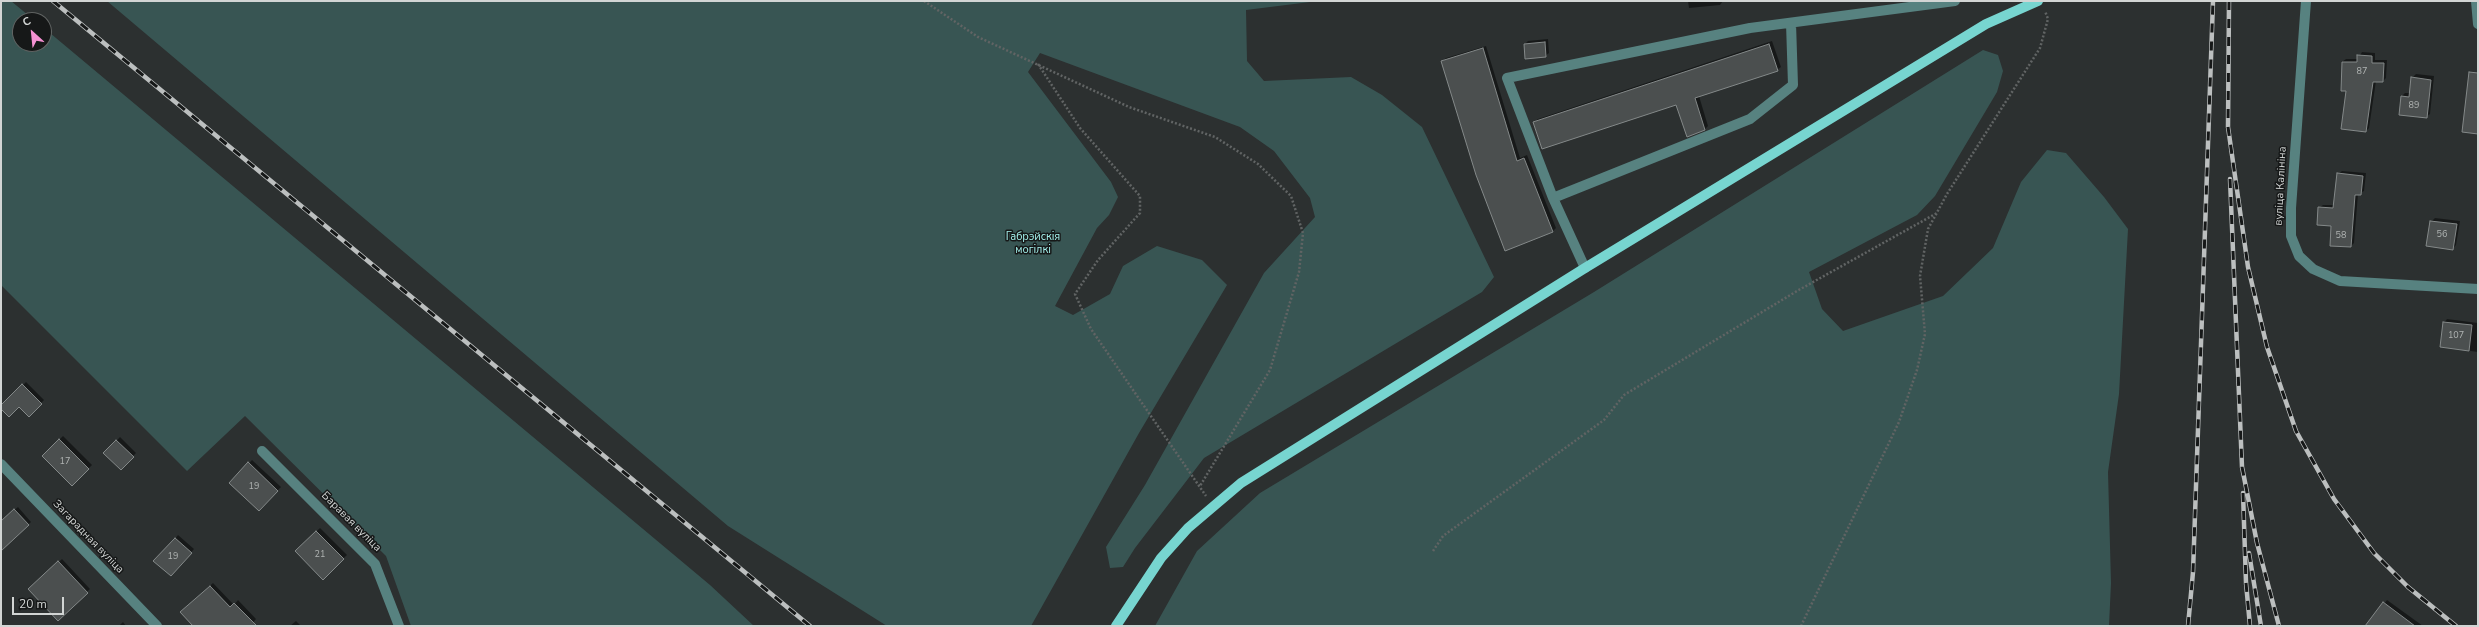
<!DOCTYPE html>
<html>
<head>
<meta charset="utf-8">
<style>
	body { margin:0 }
	#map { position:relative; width:2479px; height:627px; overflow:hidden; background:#2c3030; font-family:"Nunito Sans",sans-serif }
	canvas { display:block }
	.frame { position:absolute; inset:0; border:2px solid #d2d5d4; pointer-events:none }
	.north { position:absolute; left:12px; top:12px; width:40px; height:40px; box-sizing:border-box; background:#161818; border:1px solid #616463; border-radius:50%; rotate:333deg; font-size:11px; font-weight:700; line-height:16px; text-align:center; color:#d2d5d4 }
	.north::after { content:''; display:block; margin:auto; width:14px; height:18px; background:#f591d3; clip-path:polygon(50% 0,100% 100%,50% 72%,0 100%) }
	.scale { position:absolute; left:12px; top:597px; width:52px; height:18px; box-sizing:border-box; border:2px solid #d2d5d4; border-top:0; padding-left:5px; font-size:12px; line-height:14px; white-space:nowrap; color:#d2d5d4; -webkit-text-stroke:3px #161818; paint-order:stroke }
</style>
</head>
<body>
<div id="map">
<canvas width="2479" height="627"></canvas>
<div class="frame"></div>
<div class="north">С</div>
<div class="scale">20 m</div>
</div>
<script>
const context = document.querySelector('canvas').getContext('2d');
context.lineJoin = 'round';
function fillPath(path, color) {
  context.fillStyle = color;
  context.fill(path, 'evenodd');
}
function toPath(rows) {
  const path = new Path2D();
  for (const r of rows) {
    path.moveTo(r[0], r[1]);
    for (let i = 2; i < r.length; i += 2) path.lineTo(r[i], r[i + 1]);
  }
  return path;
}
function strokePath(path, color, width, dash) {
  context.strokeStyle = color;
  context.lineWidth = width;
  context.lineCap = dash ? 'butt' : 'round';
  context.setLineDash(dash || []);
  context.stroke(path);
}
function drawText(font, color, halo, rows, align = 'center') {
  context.font = font + ' "Nunito Sans",sans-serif';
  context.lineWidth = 3;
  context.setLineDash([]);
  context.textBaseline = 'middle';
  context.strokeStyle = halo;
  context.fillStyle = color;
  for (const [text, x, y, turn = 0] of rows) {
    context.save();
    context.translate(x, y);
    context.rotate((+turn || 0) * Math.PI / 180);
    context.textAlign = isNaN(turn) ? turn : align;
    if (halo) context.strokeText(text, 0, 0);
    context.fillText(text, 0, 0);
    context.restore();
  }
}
fillPath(toPath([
	[1,1,11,1,34,20,20,20,20,44,44,44,44,28,710,585,754,626,411,626,386,556,245,416,187,471,1,285],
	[107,1,1318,1,1246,10,1247,61,1264,81,1351,77,1382,95,1422,127,1494,277,1482,292,1204,458,1135,548,1123,567,1110,568,1106,547,1145,485,1264,273,1315,217,1310,198,1274,151,1240,127,1040,53,1028,72,1111,182,1118,197,1109,215,1097,228,1055,306,1073,315,1110,294,1123,266,1157,246,1202,260,1227,285,1139,433,1031,626,887,626,728,526],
	[1983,50,1998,55,2003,71,1997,92,1935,196,1917,215,1809,272,1822,309,1843,331,1943,296,1993,248,2021,182,2047,150,2066,153,2104,197,2128,229,2119,394,2108,472,2111,583,2109,626,1155,626,1197,551,1260,493,1594,292]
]), '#385553');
fillPath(toPath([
	[1688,1,1723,1,1720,5,1689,8],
	[1548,39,1549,53,1545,56,1525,44,1528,41],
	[1772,41,1781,67,1777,70,1699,96,1708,126,1705,129,1677,103,1534,122,1538,119],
	[1486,46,1520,158,1527,155,1556,228,1552,232,1442,61,1446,58],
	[2362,52,2375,53,2375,60,2387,60,2386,78,2383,81,2376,81,2369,128,2366,131,2347,90,2342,62,2346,59,2358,59],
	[2416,74,2434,76,2430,114,2426,117,2402,96,2405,93,2410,93,2412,78],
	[2342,171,2366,173,2364,191,2358,194,2354,243,2351,246,2319,208,2323,205,2334,205,2338,174],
	[2435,218,2460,221,2456,245,2452,249,2431,222],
	[2447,319,2478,323,2478,352,2441,347,2444,323],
	[26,382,44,400,29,415,19,405,1,408],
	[63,436,92,465,72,485,43,456],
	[120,437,136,453,121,468,105,453],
	[252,460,281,487,259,509,231,482],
	[18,507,31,522,3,548,1,545,1,522],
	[320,528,347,555,323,578,296,551],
	[178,535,194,549,174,572,175,539],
	[62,559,90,589,58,619,30,589],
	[213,583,234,605,238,600,256,619,250,626,194,626,182,612],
	[2387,600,2423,626,2367,626],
	[296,621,301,626,290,626],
	[123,622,126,626,119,626]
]), '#0007');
const building = toPath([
	[1545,42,1546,57,1525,59,1524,44,1545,42],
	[1769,44,1778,71,1695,98,1705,130,1687,137,1676,105,1542,149,1533,122,1769,44],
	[1483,48,1517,161,1524,158,1553,232,1505,251,1476,175,1441,61,1483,48],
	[2357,55,2372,56,2372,63,2384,63,2383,82,2373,82,2366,132,2341,129,2346,91,2341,91,2342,62,2357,62,2357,55],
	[2469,72,2478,73,2478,134,2462,132,2469,72],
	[2411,77,2431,80,2427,118,2399,115,2401,96,2409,97,2411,77],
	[2337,173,2363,176,2361,195,2355,195,2351,247,2330,246,2331,226,2317,225,2318,207,2333,208,2337,173],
	[2430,221,2457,224,2453,250,2426,246,2430,221],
	[2443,322,2472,325,2469,351,2440,347,2443,322],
	[22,384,42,404,29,417,19,407,9,417,1,409,1,405,22,384],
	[59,439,89,469,72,486,42,456,59,439],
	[116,440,134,457,121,470,103,453,116,440],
	[248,462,278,491,259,511,229,483,248,462],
	[14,509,29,525,1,551,1,521,14,509],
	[316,531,344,559,323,580,295,551,316,531],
	[175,538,192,553,171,576,153,561,175,538],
	[58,561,88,593,58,621,28,589,58,561],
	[210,586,230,607,234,603,257,626,193,626,180,612,210,586],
	[2383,602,2415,626,2365,626,2383,602]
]);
fillPath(building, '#4b4f4f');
strokePath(building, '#848989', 1);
strokePath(toPath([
	[924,1,978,37,1129,107,1215,137,1258,164,1291,196,1303,233,1299,272,1270,370,1200,486],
	[1038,64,1080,128,1140,196,1140,213,1098,260,1075,294,1091,329,1206,496],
	[1433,551,1443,536,1604,420,1624,395,1797,291,1937,213],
	[1801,626,1899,422,1917,370,1925,334,1920,276,1928,229,1947,194,2040,48,2048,19,2045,11]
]), '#616464', 2.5, [2, 2]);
strokePath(toPath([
	[2306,1,2291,208,2291,236,2299,256,2313,269,2340,281,2478,289],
	[2476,1,2478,24],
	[1791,23,1793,85,1750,119,1553,198,1507,78,1750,28,1955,1],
	[1553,198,1585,268],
	[262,451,375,564,399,626],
	[1,464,157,626]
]), '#578280', 10);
strokePath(toPath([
	[1116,626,1161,558,1188,528,1241,483,1585,268,1986,24,2038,1]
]), '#77d5d0', 10);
const rail = toPath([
	[53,1,810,626],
	[2229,1,2228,127,2248,267,2267,347,2296,431,2334,499,2374,553,2408,587,2456,626],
	[2230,179,2242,467,2257,543,2279,626],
	[2243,493,2246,583,2250,626],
	[2249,553,2261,626],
	[2188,626,2193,572,2213,1]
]);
strokePath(rail, '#bcbfbf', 4.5);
strokePath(rail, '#161818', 3, [9]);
drawText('9px', '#b0b4b3', null, [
	["87",2362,72],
	["89",2414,106],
	["56",2442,235],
	["58",2341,236],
	["107",2456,336],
	["17",65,462],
	["19",254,487],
	["21",320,555],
	["19",173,557]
]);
drawText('11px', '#d2d5d4', '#161818', [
	["вуліца Калініна",2281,186,-87],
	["Баравая вуліца",351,522,45],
	["Загарадная вуліца",88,537,46]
]);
drawText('11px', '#a5f2ed', '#161818', [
	["Габрэйскія",1033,237],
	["могілкі",1033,250]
]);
</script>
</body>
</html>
